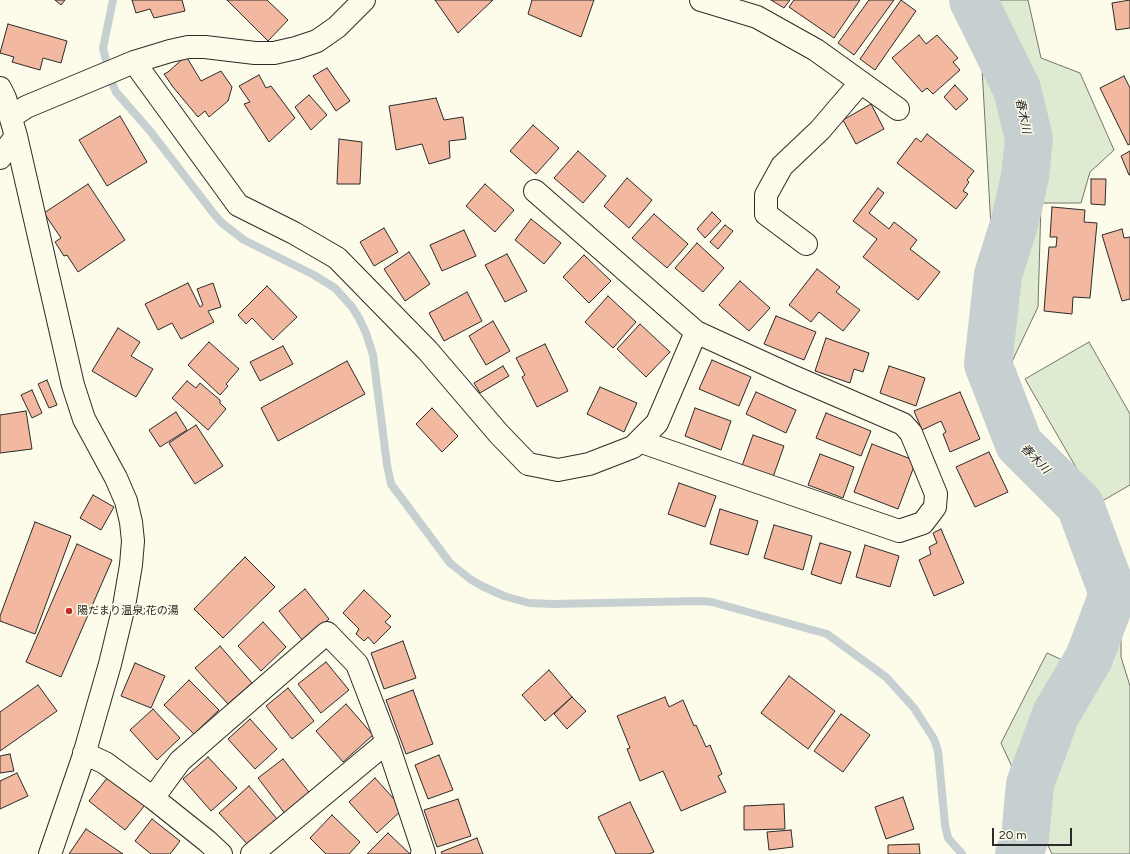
<!DOCTYPE html>
<html>
<head>
<meta charset="utf-8">
<style>
	body { margin:0 }
	#map { position:relative; width:1130px; height:854px; overflow:hidden; background:#fdfbea; font-family:Figtree,sans-serif }
	canvas { display:block }
	.scale { position:absolute; left:992px; top:828px; width:80px; height:18px; box-sizing:border-box; border:2px solid #2b2b2b; border-top:0; padding-left:5px; font-size:12px; line-height:14px; white-space:nowrap; color:#2b2b2b; -webkit-text-stroke:3px #fdfbea; paint-order:stroke }
</style>
</head>
<body>
<div id="map">
<canvas width="1130" height="854"></canvas>
<div class="scale">20 m</div>
</div>
<script>
const context = document.querySelector('canvas').getContext('2d');
context.lineJoin = 'round';
function fillPath(path, color) {
  context.fillStyle = color;
  context.fill(path, 'evenodd');
}
function toPath(rows) {
  const path = new Path2D();
  for (const r of rows) {
    path.moveTo(r[0], r[1]);
    for (let i = 2; i < r.length; i += 2) path.lineTo(r[i], r[i + 1]);
  }
  return path;
}
function strokePath(path, color, width, dash) {
  context.strokeStyle = color;
  context.lineWidth = width;
  context.lineCap = dash ? 'butt' : 'round';
  context.setLineDash(dash || []);
  context.stroke(path);
}
function drawText(font, color, halo, rows, align = 'center') {
  context.font = font + ' Figtree,"Noto Sans JP",sans-serif';
  context.lineWidth = 3;
  context.setLineDash([]);
  context.textBaseline = 'middle';
  context.strokeStyle = halo;
  context.fillStyle = color;
  for (const [text, x, y, turn = 0] of rows) {
    context.save();
    context.translate(x, y);
    context.rotate((+turn || 0) * Math.PI / 180);
    context.textAlign = isNaN(turn) ? turn : align;
    if (halo) context.strokeText(text, 0, 0);
    context.fillText(text, 0, 0);
    context.restore();
  }
}
const green = toPath([
	[963,0,1028,0,1041,58,1080,73,1114,150,1090,172,1081,203,1041,203,1038,307,1007,372,992,245,982,68,963,0],
	[1089,342,1130,414,1130,485,1097,504,1025,379,1089,342],
	[1102,548,1121,548,1121,657,1130,686,1130,854,1052,854,1001,743,1047,653,1093,674,1102,548]
]);
fillPath(green, '#deebd1');
strokePath(green, '#74746e', 1);
strokePath(toPath([
	[113,0,103,48,111,81,116,92,150,131,214,214,222,223,244,240,314,275,335,288,352,307,359,318,366,333,373,355,387,465,391,484,450,563,470,579,482,586,504,596,529,603,552,604,700,601,712,602,827,634,886,677,914,708,934,739,938,751,945,825,948,838,962,854]
]), '#c7d0d0', 8);
strokePath(toPath([
	[973,0,1017,89,1029,139,1025,176,1015,221,998,275,988,364,1019,444,1080,505,1113,594,1089,658,1056,714,1030,784,1025,838,1019,854]
]), '#c7d0d0', 48);
const building = toPath([
	[55,0,65,0,61,5,55,0],
	[132,0,182,0,185,11,154,18,150,9,136,13,132,0],
	[227,0,267,0,288,20,268,41,227,0],
	[435,0,493,0,458,33,435,0],
	[532,0,594,0,581,37,528,14,532,0],
	[771,0,790,0,784,8,771,0],
	[794,0,860,0,834,38,789,7,794,0],
	[869,0,894,0,854,55,838,43,869,0],
	[901,0,916,11,875,70,860,59,901,0],
	[1130,0,1130,28,1116,30,1112,3,1130,0],
	[8,24,67,41,61,63,43,58,40,70,12,62,14,57,0,53,8,24],
	[919,35,926,44,937,35,958,58,953,62,960,70,933,94,927,88,922,92,892,58,919,35],
	[186,56,201,81,221,71,232,87,228,101,209,117,205,111,198,117,173,87,164,74,168,72,186,56],
	[327,68,350,101,336,111,313,76,327,68],
	[259,75,266,88,271,86,295,118,269,142,244,104,250,102,239,86,259,75],
	[1124,76,1130,88,1130,144,1128,145,1100,88,1124,76],
	[955,85,968,99,956,110,944,97,955,85],
	[309,95,327,115,311,130,295,107,309,95],
	[436,98,444,120,463,117,466,139,449,141,450,158,429,164,422,144,396,150,389,106,436,98],
	[871,104,884,129,856,144,843,120,871,104],
	[120,116,147,162,107,186,79,140,120,116],
	[533,125,559,148,536,174,510,151,533,125],
	[927,134,974,171,967,180,969,182,963,191,968,194,956,209,897,163,916,138,921,142,927,134],
	[339,139,362,142,360,184,337,184,339,139],
	[578,151,606,176,583,203,554,178,578,151],
	[1130,151,1130,175,1129,175,1121,156,1130,151],
	[627,178,652,200,629,228,604,206,627,178],
	[1091,179,1106,179,1105,205,1091,204,1091,179],
	[88,184,125,240,78,272,67,255,64,256,55,242,61,238,44,213,88,184],
	[485,184,514,210,495,232,466,206,485,184],
	[878,188,884,193,869,213,889,229,894,222,917,240,910,249,940,272,918,300,863,257,877,239,853,221,878,188],
	[1052,207,1085,210,1084,222,1097,223,1090,298,1073,297,1072,314,1044,311,1049,247,1056,247,1057,237,1050,237,1052,207],
	[712,212,721,221,705,238,697,229,712,212],
	[654,214,688,244,667,268,632,238,654,214],
	[531,219,561,243,544,264,515,240,531,219],
	[725,225,733,231,718,249,710,242,725,225],
	[384,228,398,252,374,266,360,242,384,228],
	[1122,229,1124,238,1130,237,1130,299,1122,301,1102,235,1122,229],
	[464,230,476,256,442,271,430,245,464,230],
	[697,243,724,268,703,292,675,268,697,243],
	[409,252,430,284,405,301,384,269,409,252],
	[507,254,527,291,505,302,485,265,507,254],
	[584,255,611,281,589,303,563,277,584,255],
	[817,269,840,287,836,292,860,310,843,331,819,312,811,322,789,305,817,269],
	[740,281,770,308,749,331,719,305,740,281],
	[188,283,200,307,203,305,197,289,213,283,221,307,208,311,214,322,181,339,172,323,158,330,145,304,188,283],
	[267,286,297,317,273,340,252,318,246,324,238,315,267,286],
	[467,292,482,321,444,341,429,313,467,292],
	[608,296,636,322,613,348,585,322,608,296],
	[776,316,816,332,804,360,764,344,776,316],
	[493,321,510,351,486,365,469,336,493,321],
	[640,324,670,352,646,377,617,349,640,324],
	[118,328,140,342,131,356,153,369,136,397,92,371,118,328],
	[826,338,869,353,863,372,854,369,850,383,815,371,826,338],
	[209,342,239,369,226,384,228,386,220,395,188,365,209,342],
	[545,344,568,391,537,407,522,377,525,375,516,358,545,344],
	[283,346,293,364,260,381,250,362,283,346],
	[712,360,751,377,739,406,699,389,712,360],
	[347,361,365,394,278,441,261,408,347,361],
	[503,366,509,376,480,393,474,383,503,366],
	[889,366,925,378,916,406,880,393,889,366],
	[47,380,57,405,49,408,38,384,47,380],
	[187,381,196,388,200,383,220,400,220,403,226,409,208,430,172,398,187,381],
	[600,387,637,403,624,432,587,414,600,387],
	[32,390,42,413,32,418,21,395,32,390],
	[756,392,796,410,786,433,746,414,756,392],
	[960,392,980,439,950,452,943,434,946,432,941,421,922,430,914,411,960,392],
	[432,408,458,436,442,452,416,424,432,408],
	[695,408,731,421,721,450,685,436,695,408],
	[26,411,32,449,0,453,0,415,26,411],
	[176,412,187,430,160,447,149,430,176,412],
	[826,413,871,431,861,456,816,438,826,413],
	[196,425,223,466,195,484,169,443,196,425],
	[753,435,784,446,773,477,742,466,753,435],
	[872,444,916,461,898,509,854,492,872,444],
	[989,452,1008,492,975,507,956,467,989,452],
	[820,454,854,467,843,498,808,485,820,454],
	[679,483,716,496,705,527,668,514,679,483],
	[93,495,114,507,101,530,80,518,93,495],
	[720,509,758,521,748,555,710,544,720,509],
	[35,522,71,536,35,634,0,621,0,616,35,522],
	[774,525,812,536,803,570,764,558,774,525],
	[941,529,964,583,934,596,919,560,931,554,929,547,937,543,933,533,941,529],
	[820,543,851,552,841,584,811,574,820,543],
	[77,544,112,560,61,677,26,662,77,544],
	[865,545,899,556,890,587,856,577,865,545],
	[245,557,275,587,223,638,194,609,245,557],
	[305,589,329,619,303,641,279,611,305,589],
	[364,590,391,616,385,622,391,627,374,644,368,637,364,641,356,634,359,629,343,613,364,590],
	[263,622,286,647,261,671,238,646,263,622],
	[403,641,416,678,384,689,371,653,403,641],
	[220,646,252,683,228,704,195,668,220,646],
	[326,662,349,690,321,713,298,684,326,662],
	[135,663,165,676,151,708,121,696,135,663],
	[549,670,572,697,545,721,522,695,549,670],
	[789,676,835,711,808,749,761,713,789,676],
	[189,680,219,710,194,734,164,705,189,680],
	[38,685,57,711,0,751,0,712,38,685],
	[288,688,314,721,292,739,266,706,288,688],
	[413,690,433,744,406,754,386,700,413,690],
	[572,697,586,711,567,729,554,714,572,697],
	[665,697,669,707,683,700,694,726,696,725,706,747,710,745,722,774,718,776,726,792,681,811,663,771,640,781,627,749,630,748,617,716,665,697],
	[346,704,373,735,343,762,316,731,346,704],
	[153,709,180,738,157,760,130,730,153,709],
	[841,714,870,735,843,772,814,751,841,714],
	[250,719,277,749,255,769,228,739,250,719],
	[10,754,14,771,0,773,0,756,10,754],
	[439,755,453,790,428,799,415,765,439,755],
	[208,757,237,788,211,811,183,779,208,757],
	[283,759,312,796,286,815,258,778,283,759],
	[17,773,28,796,0,809,0,781,17,773],
	[108,777,145,805,125,830,89,801,108,777],
	[375,778,403,809,377,833,349,802,375,778],
	[249,786,278,820,249,846,219,813,249,786],
	[903,797,914,829,886,839,875,807,903,797],
	[458,799,471,836,437,847,424,810,458,799],
	[630,802,654,852,649,854,616,854,598,817,630,802],
	[784,804,785,829,744,830,744,806,784,804],
	[332,815,360,842,349,854,326,854,310,838,332,815],
	[152,819,180,841,170,854,151,854,135,841,152,819],
	[86,829,123,854,69,854,86,829],
	[791,830,793,847,769,850,767,832,791,830],
	[388,833,410,854,367,854,388,833],
	[477,838,483,854,442,854,441,852,477,838],
	[919,844,920,854,888,854,888,845,919,844]
]);
fillPath(building, '#f2b8a0');
strokePath(building, '#2b2b2b', 1);
const minor = toPath([
	[701,0,757,17,816,50,898,109],
	[134,62,238,205,294,233,337,258,428,351,499,434,528,464,558,470,589,464,633,447,657,423,696,332],
	[0,88,5,98,16,136,73,385,84,419,116,478,126,501,131,522,133,541,131,565,124,606,110,664,83,758,50,854],
	[11,117,26,107,134,62,170,51,188,47,205,47,255,53,274,53,296,48,317,41,337,27,364,0],
	[0,158,16,136],
	[535,191,696,332,792,376,903,424,911,433,936,494,935,507,923,523,899,531,639,441],
	[806,244,766,214,766,195,782,166,820,130,861,82],
	[84,753,105,763,153,798,207,841,221,854],
	[153,798,180,761,327,633,357,664,387,742,424,853,422,854],
	[252,854,387,742]
]);
strokePath(minor, '#2b2b2b', 24);
strokePath(minor, '#fdfbea', 22);
for (const [x, y, r, color] of [
	[69,611,4,"#c62828"]
]) {
  const dot = new Path2D();
  dot.arc(x, y, r, 0, 2 * Math.PI);
  context.fillStyle = color;
  context.fill(dot);
  strokePath(dot, '#fdfbea', 1.5);
}
drawText('11px', '#2b2b2b', '#fdfbea', [
	["陽だまり温泉;花の湯",77,611]
], 'left');
drawText('italic 12px', '#2b2b2b', '#fdfbea', [
	["春木川",1023,116,78],
	["春木川",1035,459,46]
]);
</script>
</body>
</html>
